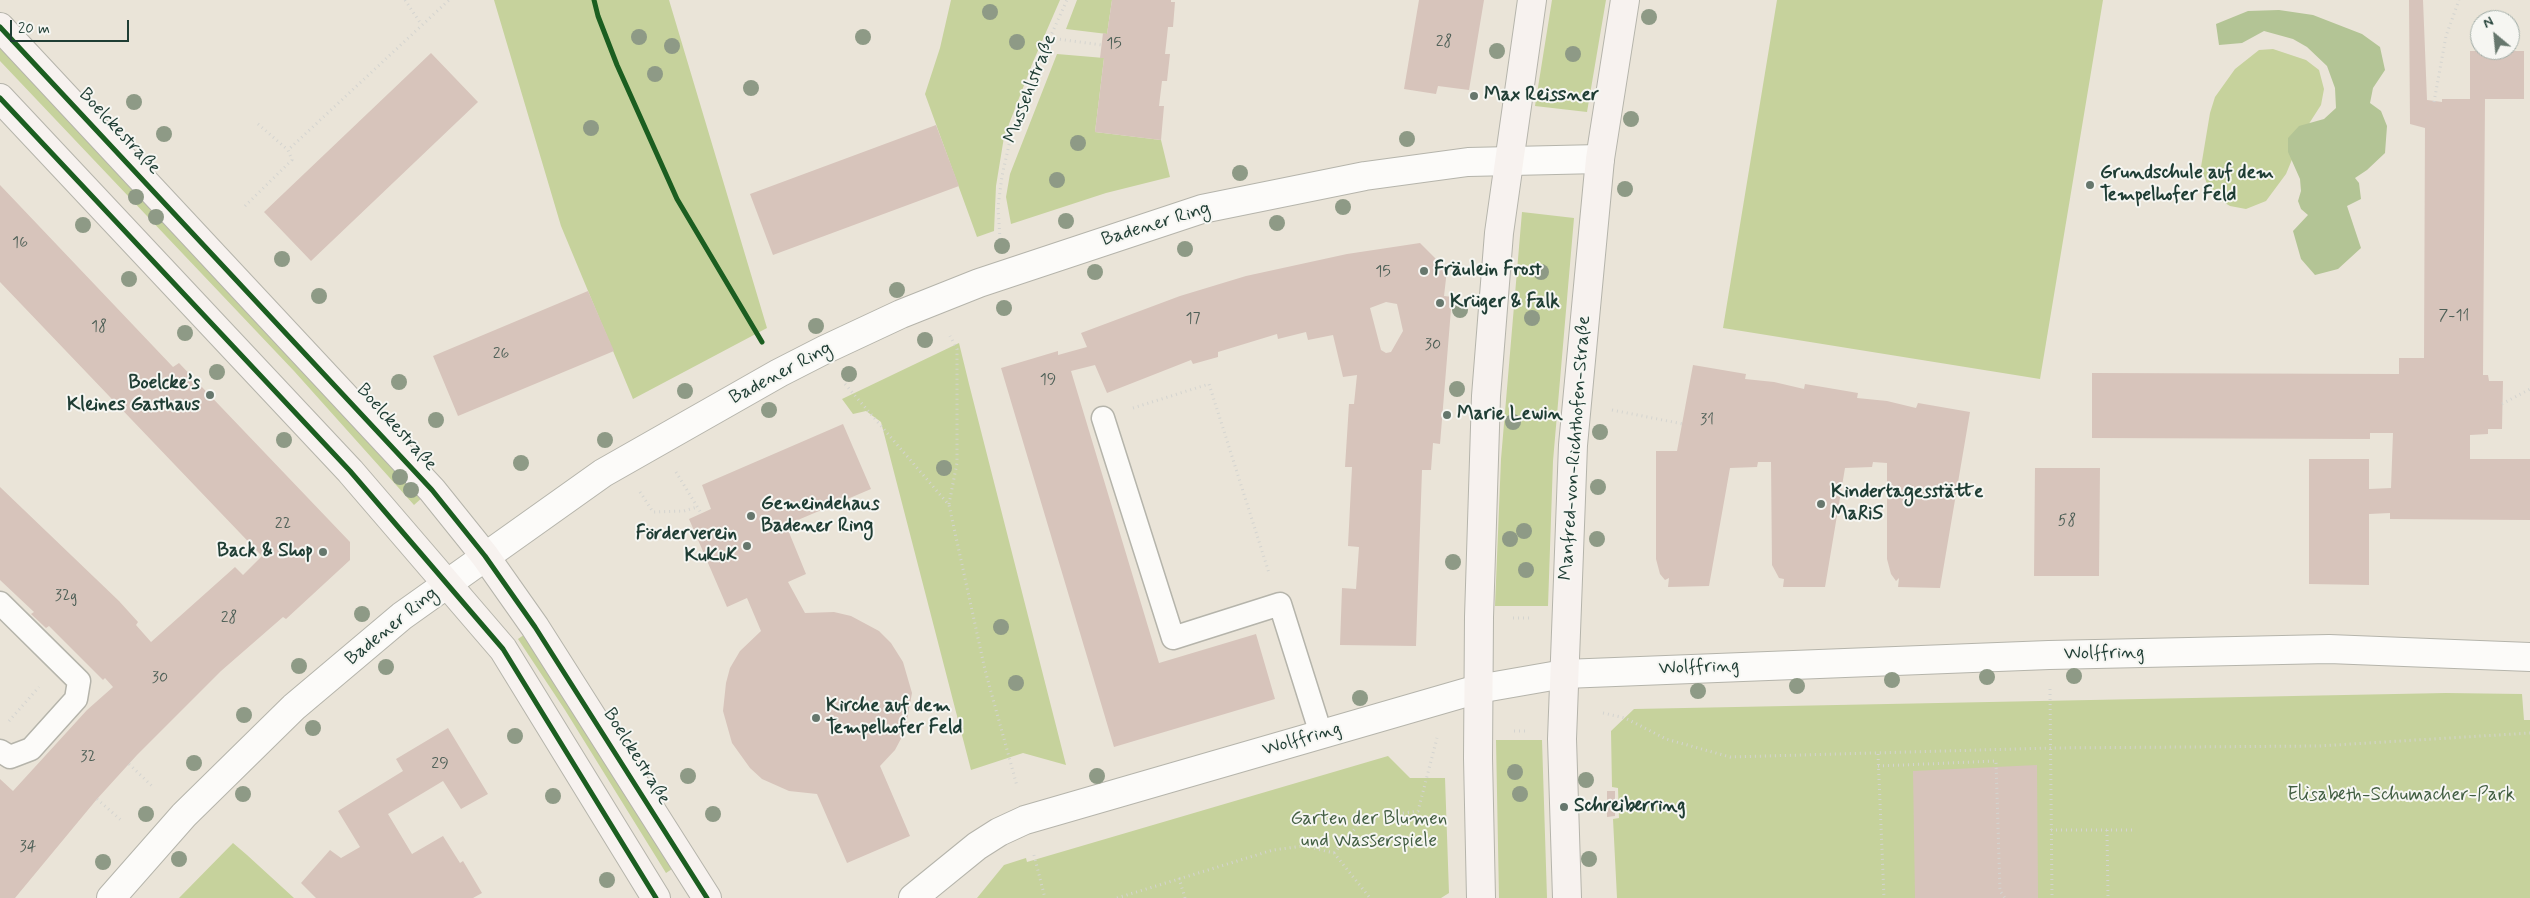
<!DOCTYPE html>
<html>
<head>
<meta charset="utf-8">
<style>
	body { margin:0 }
	#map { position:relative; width:2530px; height:898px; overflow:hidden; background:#eae4d8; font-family:Mynerve,sans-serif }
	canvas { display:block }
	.north { position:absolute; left:2470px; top:10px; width:50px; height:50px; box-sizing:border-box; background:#f6f6f2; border:1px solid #a0aca6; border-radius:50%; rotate:332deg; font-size:14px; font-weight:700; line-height:20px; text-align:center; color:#1f3d34 }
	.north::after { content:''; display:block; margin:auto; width:18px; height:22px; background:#66776d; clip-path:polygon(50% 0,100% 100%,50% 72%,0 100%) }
	.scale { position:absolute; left:10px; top:20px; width:119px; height:22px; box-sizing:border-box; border:2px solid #1f3d34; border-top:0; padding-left:6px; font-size:15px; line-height:18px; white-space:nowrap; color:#1f3d34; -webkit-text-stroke:4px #f6f6f2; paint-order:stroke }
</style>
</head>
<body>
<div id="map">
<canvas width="2530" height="898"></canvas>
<div class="north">N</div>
<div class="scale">20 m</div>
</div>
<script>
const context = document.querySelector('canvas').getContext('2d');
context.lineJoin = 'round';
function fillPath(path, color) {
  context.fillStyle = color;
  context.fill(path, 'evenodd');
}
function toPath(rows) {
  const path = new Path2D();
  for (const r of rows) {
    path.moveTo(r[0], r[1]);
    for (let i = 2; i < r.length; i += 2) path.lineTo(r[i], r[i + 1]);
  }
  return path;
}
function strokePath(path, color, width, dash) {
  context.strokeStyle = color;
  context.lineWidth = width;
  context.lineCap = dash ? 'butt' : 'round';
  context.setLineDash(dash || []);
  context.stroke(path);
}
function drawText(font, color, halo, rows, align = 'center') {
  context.font = font + ' Mynerve,sans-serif';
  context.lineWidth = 4;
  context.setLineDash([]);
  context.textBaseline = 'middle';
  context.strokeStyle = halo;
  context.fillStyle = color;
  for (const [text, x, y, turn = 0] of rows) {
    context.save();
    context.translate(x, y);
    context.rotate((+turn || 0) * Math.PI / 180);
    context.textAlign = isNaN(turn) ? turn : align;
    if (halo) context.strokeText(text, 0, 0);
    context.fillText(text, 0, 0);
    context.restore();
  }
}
fillPath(toPath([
	[494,0,669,0,767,328,633,399,561,226],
	[951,0,1060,0,1033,62,1004,137,996,186,994,231,977,237,925,94,940,48],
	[1077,0,1112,0,1107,34,1066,29],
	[1552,0,1606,0,1587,112,1535,106],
	[1777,0,2103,0,2040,379,1723,328],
	[0,43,423,497,414,505,294,371,0,61],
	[2273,49,2306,60,2319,70,2324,89,2321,105,2303,133,2286,174,2266,201,2246,209,2230,206,2218,199,2207,184,2201,167,2210,113,2215,97,2235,69,2259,50],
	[1057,54,1104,58,1095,132,1161,140,1170,177,1106,193,1011,224,1006,197,1010,174],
	[1522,212,1574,218,1553,461,1548,606,1495,606,1501,459],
	[959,343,969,384,1066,765,1023,753,971,770,881,422,866,411,853,414,842,399],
	[528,632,675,867,666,873,565,710,518,639],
	[2446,693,2522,694,2524,720,2530,720,2530,898,1617,898,1613,819,1619,818,1618,788,1612,787,1611,731,1634,709],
	[1496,740,1542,740,1547,898,1499,898],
	[1388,756,1410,778,1445,778,1449,893,1441,898,977,898,1004,865,1026,858,1027,862],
	[233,843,247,855,294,898,179,898]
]), '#c6d29c');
fillPath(toPath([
	[2279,10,2313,15,2362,34,2380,47,2385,70,2373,88,2370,103,2381,111,2387,126,2385,153,2367,170,2355,178,2359,183,2361,199,2347,206,2361,248,2338,269,2315,275,2301,259,2293,231,2308,215,2301,209,2298,201,2301,191,2300,179,2288,152,2288,138,2299,126,2324,119,2336,108,2335,88,2327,66,2307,47,2293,39,2264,31,2242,43,2219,45,2216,24,2248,11]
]), '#b3c495');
fillPath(toPath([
	[1112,0,1171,0,1171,2,1175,2,1173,27,1168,27,1165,54,1170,54,1167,81,1162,81,1159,106,1164,106,1161,140,1095,132,1104,58,1100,58,1103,33,1107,34],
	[1419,0,1484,0,1469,90,1438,86,1436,94,1404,89],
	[2409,0,2423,0,2427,100,2442,102,2442,99,2470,99,2470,51,2524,51,2524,99,2485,99,2483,375,2488,375,2489,381,2503,381,2502,429,2488,429,2488,434,2470,435,2470,459,2530,459,2530,520,2390,519,2390,513,2369,514,2369,585,2309,584,2309,459,2369,459,2369,489,2391,488,2393,433,2370,433,2370,439,2092,438,2092,373,2399,374,2399,358,2424,358,2425,128,2410,124],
	[431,53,478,102,311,261,264,212],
	[936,125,959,186,773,255,750,194],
	[0,185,173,367,179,363,350,542,350,560,286,619,283,617,221,671,137,755,97,799,15,898,0,898,0,779,13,791,87,710,113,687,105,678,103,680,49,626,46,628,31,614,34,612,0,580,0,487,119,601,138,622,136,625,151,642,235,567,243,575,262,556,0,282],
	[1420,243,1447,270,1444,296,1452,297,1440,444,1433,443,1431,470,1422,470,1416,646,1340,645,1342,588,1356,589,1359,547,1348,546,1352,467,1345,467,1349,404,1354,404,1357,375,1343,377,1333,335,1308,340,1306,332,1278,339,1277,334,1218,352,1218,357,1193,364,1191,360,1107,393,1095,365,1071,371,1159,663,1256,634,1275,699,1114,747,1001,368,1058,351,1058,355,1087,347,1081,333,1180,296,1246,276,1347,254],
	[1386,302,1397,304,1403,331,1391,352,1386,353,1381,350,1370,308],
	[588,291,614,351,458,416,433,356],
	[1693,365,1746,374,1745,379,1774,382,1804,389,1805,384,1858,393,1857,398,1887,401,1916,408,1918,403,1970,412,1940,588,1898,587,1899,578,1896,581,1891,574,1887,559,1887,463,1873,462,1872,467,1845,468,1825,587,1783,587,1784,579,1779,578,1772,565,1771,462,1758,462,1757,467,1730,468,1709,586,1668,587,1669,578,1665,580,1660,574,1656,559,1656,451,1677,451],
	[843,424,871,489,786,525,806,574,788,582,805,613,834,612,851,616,879,631,891,643,903,662,912,693,905,731,895,750,880,766,910,836,847,863,817,794,789,791,762,779,750,768,732,743,723,711,726,683,730,668,740,651,761,631,747,598,727,607,689,519,711,509,702,485],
	[2035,468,2100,468,2099,576,2034,576],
	[448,728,488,794,461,809,443,781,388,814,412,854,443,836,460,863,463,861,482,893,473,898,316,898,301,883,330,850,341,858,360,847,338,811,403,771,396,759],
	[2037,765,2038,898,1915,898,1913,771],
	[1607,791,1615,791,1615,816,1607,817]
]), '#d7c4bb');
const lane = toPath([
	[1103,418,1173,638,1280,604,1321,734],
	[0,603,79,681,76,699,31,749,10,757,0,751]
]);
const street = toPath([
	[111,898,184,815,294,707,402,616,603,473,779,373,824,350,901,314,979,283,1202,209,1365,176,1468,162,1600,159],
	[913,898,977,846,999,832,1025,820,1478,689,1564,674,2049,655,2329,649,2530,657]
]);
const secondary = toPath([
	[0,27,432,490,485,556,535,627,707,898],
	[0,98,350,471,503,649,656,898],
	[1481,898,1478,758,1479,617,1486,396,1499,233,1532,0],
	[1567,898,1562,739,1573,445,1600,159,1625,0]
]);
strokePath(lane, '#b5b4ab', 25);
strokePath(street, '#b5b4ab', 30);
strokePath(secondary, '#b5b4ab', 30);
strokePath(toPath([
	[405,0,421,24],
	[1050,38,1102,45],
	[2434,102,2446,36,2459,0],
	[258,124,288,150],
	[245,206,292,160,288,150,449,0],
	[1000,239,998,207,1002,176,1013,127,1032,77,1067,0],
	[845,384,949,505,985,670,1017,786],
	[2502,404,2530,389],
	[1133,408,1209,384,1269,573],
	[1612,410,1683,424],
	[676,472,701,513],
	[640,492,653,512,684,511,697,507],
	[949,504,957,463,957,349,950,336],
	[1513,618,1532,618],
	[2050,689,2052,898],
	[1603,713,1625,718,1666,739,1730,757,2051,748,2319,746,2530,733],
	[9,721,39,687],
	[1514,731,1528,731],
	[1878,754,1884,898],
	[129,764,153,787],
	[1878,766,1996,761,2000,891,2005,898],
	[97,799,122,821],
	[2051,830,2135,830],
	[2107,830,2108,898],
	[1334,853,1363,819,1418,811,1437,738],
	[1034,855,1045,898],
	[1179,878,1185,898],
	[1117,898,1273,850,1304,846,1334,853,1370,898]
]), '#d4d4d0', 3, [1, 4]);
strokePath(lane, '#fcfbf9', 22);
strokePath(street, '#fcfbf9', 28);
strokePath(secondary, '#f7f2ef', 28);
strokePath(toPath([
	[594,0,598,16,617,65,677,199,762,342],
	[0,27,432,490,485,556,535,627,707,898],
	[0,98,350,471,503,649,656,898]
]), '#1b5e20', 5);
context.fillStyle = '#8e9a86';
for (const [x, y] of [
	[990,12],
	[1649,17],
	[639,37],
	[863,37],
	[1017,42],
	[672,46],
	[1497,51],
	[1573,54],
	[655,74],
	[751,88],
	[134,102],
	[1631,119],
	[591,128],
	[164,134],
	[1407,139],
	[1078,143],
	[1240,173],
	[1057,180],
	[1625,189],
	[136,197],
	[1343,207],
	[156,217],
	[1066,221],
	[1277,223],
	[83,225],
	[1002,246],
	[1185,249],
	[282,259],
	[1095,272],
	[1541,272],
	[129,279],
	[897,290],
	[319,296],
	[1004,308],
	[1460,310],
	[1532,318],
	[816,326],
	[185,333],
	[925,340],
	[217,372],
	[849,374],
	[399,382],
	[1457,389],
	[685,391],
	[769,410],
	[436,420],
	[1513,422],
	[1600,432],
	[284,440],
	[605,440],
	[521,463],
	[944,468],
	[400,477],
	[1598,487],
	[411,490],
	[1524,531],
	[1510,539],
	[1597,539],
	[1453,562],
	[1526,570],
	[362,614],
	[1001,627],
	[299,666],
	[386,667],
	[2074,676],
	[1987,677],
	[1892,680],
	[1016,683],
	[1797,686],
	[1698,691],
	[1360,698],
	[244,715],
	[313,728],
	[515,736],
	[194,763],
	[1515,772],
	[688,776],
	[1097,776],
	[1586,780],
	[243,794],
	[1520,794],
	[553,796],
	[146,814],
	[713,814],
	[179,859],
	[1589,859],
	[103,862],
	[607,880]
]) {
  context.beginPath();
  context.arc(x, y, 8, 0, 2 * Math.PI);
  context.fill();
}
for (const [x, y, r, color] of [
	[1474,96,5,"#66776d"],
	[2090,185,5,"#66776d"],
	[1424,271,5,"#66776d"],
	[1440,303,5,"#66776d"],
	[210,395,5,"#66776d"],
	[1447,415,5,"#66776d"],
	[1821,504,5,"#66776d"],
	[751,516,5,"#66776d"],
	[747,546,5,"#66776d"],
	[323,552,5,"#66776d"],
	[816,718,5,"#66776d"],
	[1564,807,5,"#66776d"]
]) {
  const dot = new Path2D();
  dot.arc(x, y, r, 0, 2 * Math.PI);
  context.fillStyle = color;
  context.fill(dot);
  strokePath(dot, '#f6f6f2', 2);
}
drawText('16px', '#4d5f56', null, [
	["28",1444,43],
	["15",1114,45],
	["16",20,244],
	["15",1383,273],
	["7-11",2454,317],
	["17",1193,320],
	["18",99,328],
	["30",1433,346],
	["26",501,355],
	["19",1048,381],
	["31",1707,421],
	["58",2067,522],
	["22",283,525],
	["32g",66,597],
	["28",229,619],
	["30",160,679],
	["32",88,758],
	["29",440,765],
	["34",28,848]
]);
drawText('19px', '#1f3d34', '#f6f6f2', [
	["Mussehlstraße",1031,89,-69],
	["Boelckestraße",119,132,47],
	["Badener Ring",1156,225,-17],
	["Badener Ring",781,374,-28],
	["Boelckestraße",396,428,48],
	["Manfred-von-Richthofen-Straße",1576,448,-86],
	["Badener Ring",392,627,-39],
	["Wolffring",2104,654,-1],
	["Wolffring",1699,668,-2],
	["Wolffring",1302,740,-16],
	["Boelckestraße",636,757,58]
]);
drawText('bold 19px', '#1f3d34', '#f6f6f2', [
	["Max Reissner",1484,96],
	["Grundschule auf dem",2100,174],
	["Tempelhofer Feld",2100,196],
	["Fräulein Frost",1434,271],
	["Krüger & Falk",1450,303],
	["Boelcke’s",200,384,"right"],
	["Kleines Gasthaus",200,406,"right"],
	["Marie Lewin",1457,415],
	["Kindertagesstätte",1831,493],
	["MaRiS",1831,515],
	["Gemeindehaus",761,505],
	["Badener Ring",761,527],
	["Förderverein",737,535,"right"],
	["KuKuK",737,557,"right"],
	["Back & Shop",313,552,"right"],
	["Kirche auf dem",826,707],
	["Tempelhofer Feld",826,729],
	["Schreiberring",1574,807]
], 'left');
drawText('19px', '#425e42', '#f6f6f2', [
	["Elisabeth-Schumacher-Park",2401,796],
	["Garten der Blumen",1369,820],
	["und Wasserspiele",1369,842]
]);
</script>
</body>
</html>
